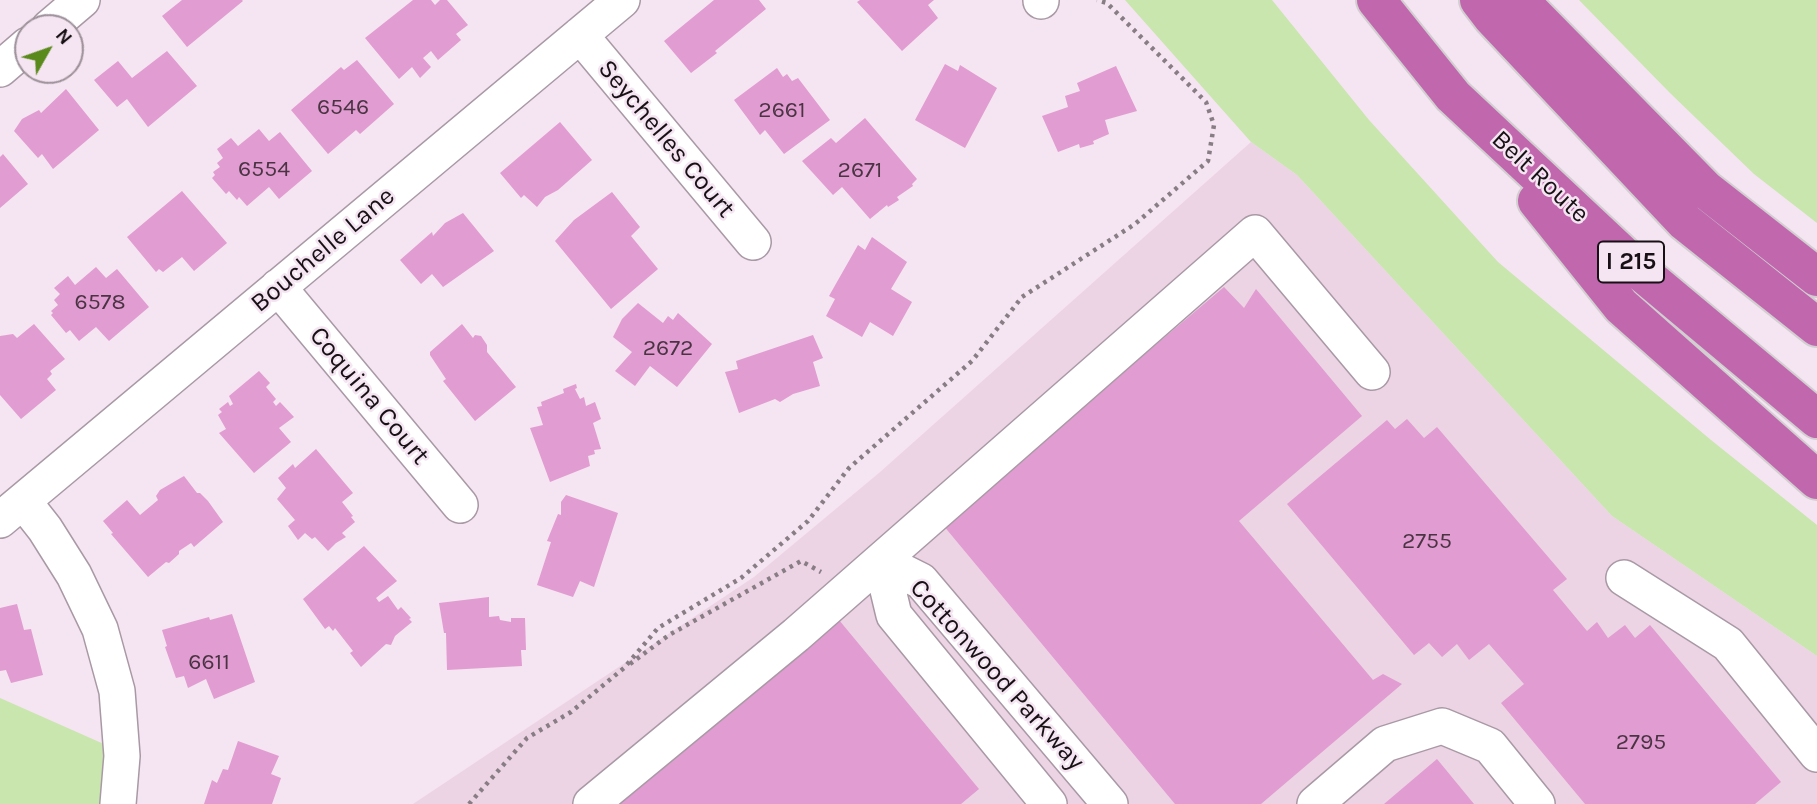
<!DOCTYPE html>
<html>
<head>
<meta charset="utf-8">
<style>
	body { margin:0 }
	#map { position:relative; width:1817px; height:804px; overflow:hidden; background:#f5e4f1; font-family:Karla,sans-serif }
	canvas { display:block }
	.north { position:absolute; left:14px; top:14px; width:70px; height:70px; box-sizing:border-box; background:#f5e4f1; border:2px solid #9c9099; border-radius:50%; rotate:50deg; font-size:19px; font-weight:700; line-height:28px; text-align:center; color:#171115 }
	.north::after { content:''; display:block; margin:auto; width:24px; height:32px; background:#5a891c; clip-path:polygon(50% 0,100% 100%,50% 72%,0 100%) }
</style>
</head>
<body>
<div id="map">
<canvas width="1817" height="804"></canvas>
<div class="north">N</div>
</div>
<script>
const context = document.querySelector('canvas').getContext('2d');
context.lineJoin = 'round';
function fillPath(path, color) {
  context.fillStyle = color;
  context.fill(path, 'evenodd');
}
function toPath(rows) {
  const path = new Path2D();
  for (const r of rows) {
    path.moveTo(r[0], r[1]);
    for (let i = 2; i < r.length; i += 2) path.lineTo(r[i], r[i + 1]);
  }
  return path;
}
function strokePath(path, color, width, dash) {
  context.strokeStyle = color;
  context.lineWidth = width;
  context.lineCap = dash ? 'butt' : 'round';
  context.setLineDash(dash || []);
  context.stroke(path);
}
function drawText(font, color, halo, rows, align = 'center') {
  context.font = font + ' Karla,sans-serif';
  context.lineWidth = 5;
  context.setLineDash([]);
  context.textBaseline = 'middle';
  context.strokeStyle = halo;
  context.fillStyle = color;
  for (const [text, x, y, turn = 0] of rows) {
    context.save();
    context.translate(x, y);
    context.rotate((+turn || 0) * Math.PI / 180);
    context.textAlign = isNaN(turn) ? turn : align;
    if (halo) context.strokeText(text, 0, 0);
    context.fillText(text, 0, 0);
    context.restore();
  }
}
fillPath(toPath([
	[1251,142,1297,175,1612,516,1817,656,1817,804,413,804,754,577,879,473]
]), '#ecd4e5');
fillPath(toPath([
	[1125,0,1272,0,1369,120,1498,262,1711,440,1817,525,1817,656,1612,516,1297,175,1251,142],
	[1579,0,1817,0,1817,223,1754,174,1670,93],
	[0,698,106,745,105,804,0,804]
]), '#c8e6ad');
fillPath(toPath([
	[182,0,242,0,243,1,187,47,162,16],
	[413,0,431,0,435,5,440,0,447,0,468,25,456,34,461,40,438,60,431,51,423,58,431,67,420,78,412,67,399,79,365,38],
	[714,0,759,0,766,9,715,51,717,53,691,73,664,41],
	[860,0,934,0,928,5,938,18,902,51,857,2],
	[167,51,197,86,148,127,127,99,117,107,94,80,118,61,132,78],
	[357,60,394,104,360,134,356,130,328,154,291,110,341,67,344,70],
	[945,64,958,71,960,65,997,88,965,148,915,120],
	[1116,66,1137,111,1105,120,1109,134,1093,141,1094,144,1080,148,1079,144,1058,152,1042,116,1068,107,1065,96,1080,91,1077,83],
	[777,68,783,77,787,74,792,81,798,78,830,120,784,154,765,130,760,135,734,100],
	[66,89,99,130,53,169,42,154,38,158,14,131,22,119,39,110,41,113],
	[865,118,917,179,912,184,913,186,897,197,899,200,888,207,887,205,870,219,842,187,833,195,802,161,831,138,836,143],
	[560,122,592,160,558,190,545,197,537,207,524,195,521,198,500,173],
	[259,129,269,141,280,132,312,171,279,199,269,187,247,206,239,197,237,200,229,191,226,194,212,178,215,175,213,172,220,167,217,163,223,158,217,149,231,138,238,146],
	[3,154,28,184,0,208,0,157],
	[182,191,227,243,194,271,182,257,163,272,159,269,156,272,127,237],
	[612,192,640,227,631,236,658,269,611,309,555,241,574,220],
	[463,213,494,251,443,287,432,274,421,284,400,260,432,232,433,236,445,223],
	[872,237,907,262,891,289,912,302,893,336,870,322,862,337,826,316,835,299,829,296,858,245,865,250],
	[96,267,106,278,117,269,149,307,109,341,96,327,79,341,70,330,66,333,51,315,53,313,51,311,58,305,54,300,60,294,54,288,68,276,75,285],
	[1224,287,1244,308,1256,289,1362,416,1239,521,1373,680,1383,674,1402,684,1261,804,1175,804,943,525],
	[638,303,663,323,668,316,673,320,678,313,712,344,677,387,650,366,635,386,615,371,632,352,613,337,622,319],
	[34,324,65,359,50,371,52,374,47,379,56,390,21,419,0,395,0,336,13,334,17,338],
	[462,324,473,338,475,335,481,336,487,345,487,352,516,387,475,421,443,381,446,379,430,355,430,352],
	[813,335,823,358,813,362,820,386,793,394,780,402,775,399,739,413,725,372,738,369,736,361],
	[259,371,270,383,266,387,276,399,273,402,276,406,280,402,294,417,279,428,291,442,254,473,219,433,226,429,218,415,222,412,219,409,228,402,230,406,233,404,229,396],
	[576,384,577,388,575,389,580,399,584,397,586,406,595,402,601,419,593,423,601,449,594,450,595,454,588,456,590,466,550,482,530,428,543,425,537,407,542,406,541,402,564,393,563,389],
	[1407,419,1424,438,1437,427,1567,579,1553,590,1587,631,1597,622,1608,638,1625,625,1635,638,1650,625,1781,782,1755,804,1585,804,1501,703,1524,684,1489,644,1469,660,1457,644,1442,657,1429,643,1414,655,1287,504,1387,420,1395,429],
	[316,449,353,493,342,502,353,516,351,517,355,522,342,533,346,537,336,543,328,551,315,537,312,539,305,533,298,540,288,526,295,520,277,499,286,488,278,478,293,464,295,468],
	[184,476,197,493,200,493,208,501,223,522,194,547,191,543,179,551,179,554,169,563,166,562,148,577,111,534,113,533,103,521,127,500,140,515,158,500,156,496,160,490],
	[566,495,618,513,594,587,580,581,573,597,537,585,551,542,547,541,558,514,561,515,561,502],
	[364,546,397,581,376,598,379,602,388,596,398,610,401,607,411,618,409,619,412,622,395,636,391,645,386,644,361,667,350,653,353,651,335,628,333,631,329,626,325,629,303,599],
	[489,597,489,617,499,616,500,620,511,622,511,618,525,618,526,650,521,650,522,666,447,670,446,633,444,633,439,603],
	[17,604,24,630,31,629,43,675,11,683,6,670,0,671,0,608],
	[232,614,255,682,214,699,206,679,188,688,184,676,176,678,165,647,167,646,162,630,209,617,210,620],
	[839,620,979,789,961,804,618,804],
	[238,741,279,756,271,774,281,778,272,804,204,804,212,780,217,783,223,769,228,770],
	[1437,759,1474,804,1384,804]
]), '#e19cd1');
const minor = toPath([
	[1041,0,1041,1],
	[49,28,82,0],
	[580,35,753,242],
	[0,69,28,45],
	[278,287,460,505],
	[23,501,45,529,74,575,100,629,117,691,122,756,118,804],
	[0,520,622,0],
	[881,561,921,581,1110,804],
	[881,561,894,615,1049,804],
	[1624,578,1728,644,1817,754],
	[591,804,796,635,1255,233,1372,372],
	[1315,804,1385,744,1442,726,1490,746,1537,804]
]);
const highway = toPath([
	[1376,0,1453,96,1640,271,1817,419],
	[1479,0,1492,17,1685,222,1817,327],
	[1519,0,1706,190,1817,277],
	[1537,201,1621,306,1817,480]
]);
strokePath(minor, '#a999a5', 38);
strokePath(highway, '#d1cfd0', 42);
strokePath(toPath([
	[630,664,669,635,801,561,821,572],
	[469,804,527,738,571,712,624,668,658,628,741,578,808,521,849,468,972,361,1022,297,1135,224,1208,161,1214,125,1206,102,1107,3,1097,0]
]), '#887d85', 4.5, [3.5, 5]);
strokePath(minor, '#fff', 35);
strokePath(highway, '#c067ae', 38);
drawText('23px', '#4a3444', null, [
	["6546",343,107],
	["2661",782,110],
	["6554",264,169],
	["2671",860,170],
	["6578",100,302],
	["2672",668,348],
	["2755",1427,541],
	["6611",209,662],
	["2795",1641,742]
]);
for (const [x, y, w] of [
	[1631,262,66]
]) {
  const box = new Path2D();
  box.roundRect(x - w / 2, y - 20.5, w, 41, 5);
  context.fillStyle = '#f5e4f1';
  context.fill(box);
  strokePath(box, '#171115', 2);
}
drawText('bold 24px', '#171115', null, [
	["I 215",1631,262]
]);
drawText('26px', '#171115', '#f5e4f1', [
	["Seychelles Court",666,139,50],
	["Belt Route",1540,177,43],
	["Bouchelle Lane",323,250,-40],
	["Coquina Court",369,396,50],
	["Cottonwood Parkway",997,675,48]
]);
</script>
</body>
</html>
